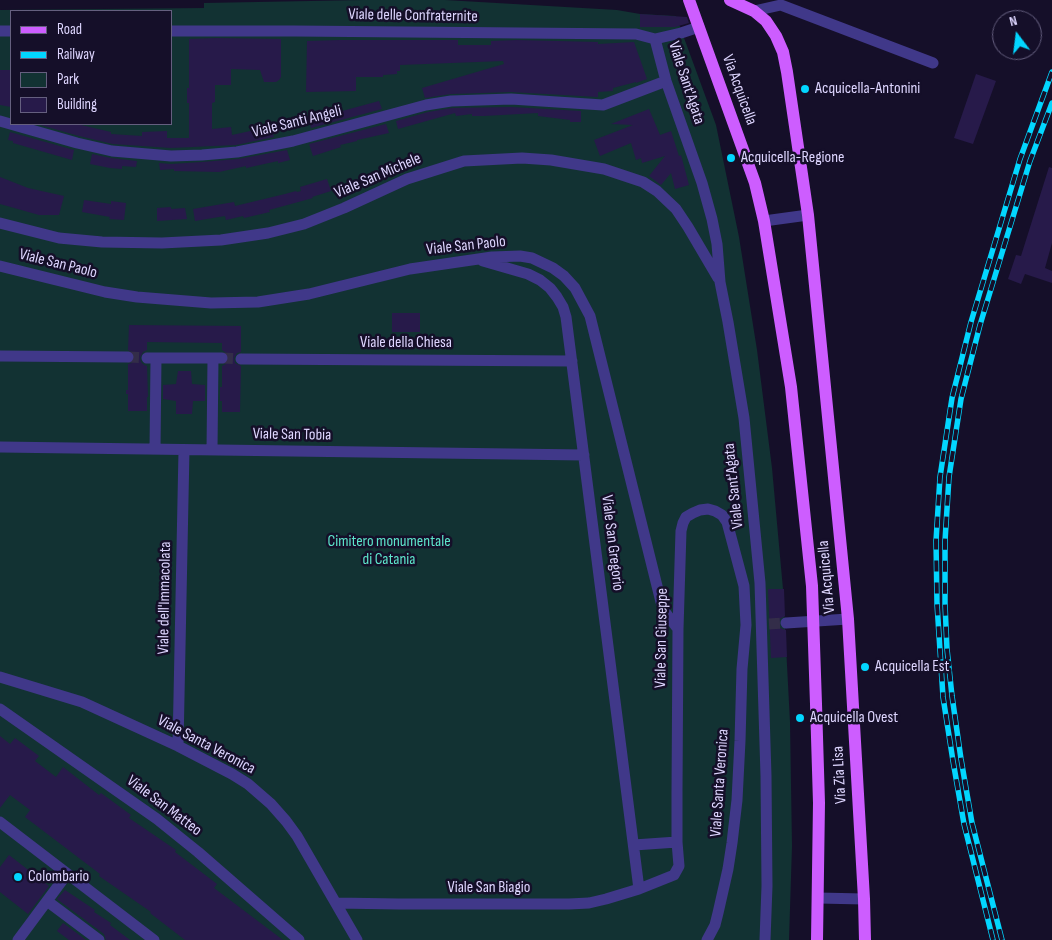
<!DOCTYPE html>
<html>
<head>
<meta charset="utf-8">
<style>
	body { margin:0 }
	#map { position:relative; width:1052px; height:940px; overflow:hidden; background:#150f29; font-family:"Sofia Sans Condensed",sans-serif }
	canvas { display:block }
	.legend { position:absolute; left:10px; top:10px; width:162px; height:115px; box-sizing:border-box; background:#150f29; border:1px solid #655f7f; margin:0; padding:6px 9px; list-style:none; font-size:15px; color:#ded6ff }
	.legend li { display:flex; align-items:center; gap:10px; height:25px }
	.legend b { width:25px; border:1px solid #655f7f }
	.north { position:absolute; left:992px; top:10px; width:50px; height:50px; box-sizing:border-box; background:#150f29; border:1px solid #655f7f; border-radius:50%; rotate:345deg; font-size:14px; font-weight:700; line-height:20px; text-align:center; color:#ded6ff }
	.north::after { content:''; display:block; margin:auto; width:18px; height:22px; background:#02d6ff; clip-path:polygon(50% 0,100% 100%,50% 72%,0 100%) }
</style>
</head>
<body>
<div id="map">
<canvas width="1052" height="940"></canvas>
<ul class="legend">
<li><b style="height:6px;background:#cd5dff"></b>Road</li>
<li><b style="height:6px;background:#02d6ff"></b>Railway</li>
<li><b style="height:14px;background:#123233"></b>Park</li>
<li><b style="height:14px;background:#271a4a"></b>Building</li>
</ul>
<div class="north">N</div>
</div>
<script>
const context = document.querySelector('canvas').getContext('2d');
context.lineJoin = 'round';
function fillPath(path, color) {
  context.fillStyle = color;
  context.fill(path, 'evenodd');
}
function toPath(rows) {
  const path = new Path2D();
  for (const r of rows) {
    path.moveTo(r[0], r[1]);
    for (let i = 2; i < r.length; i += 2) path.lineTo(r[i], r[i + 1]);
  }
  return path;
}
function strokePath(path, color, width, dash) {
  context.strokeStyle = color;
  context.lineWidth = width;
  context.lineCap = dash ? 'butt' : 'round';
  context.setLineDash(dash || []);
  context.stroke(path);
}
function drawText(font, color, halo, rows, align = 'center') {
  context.font = font + ' "Sofia Sans Condensed",sans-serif';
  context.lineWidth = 5;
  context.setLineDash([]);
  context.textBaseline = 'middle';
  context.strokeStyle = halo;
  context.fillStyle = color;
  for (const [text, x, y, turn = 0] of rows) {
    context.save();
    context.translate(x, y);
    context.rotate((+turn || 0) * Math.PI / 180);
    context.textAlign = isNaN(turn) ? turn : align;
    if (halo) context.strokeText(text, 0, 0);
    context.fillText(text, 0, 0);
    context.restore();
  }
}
fillPath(toPath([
	[363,0,445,0,617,10,640,14,676,16,716,125,739,237,757,350,772,468,783,589,790,722,792,846,789,940,0,940,0,10,204,8,204,3],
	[11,11,171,11,171,124,11,124]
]), '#123233');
fillPath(toPath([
	[640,14,687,17,689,23,675,27,640,27],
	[216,38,281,39,281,77,279,80,276,82,264,82,260,70,231,69,231,85,215,85,215,102,212,103,212,129,231,127,232,135,255,130,255,132,271,127,274,137,236,145,171,148,113,144,79,136,37,124,81,124,81,125,111,132,111,134,142,136,142,132,167,131,167,138,189,138,189,103,187,103,187,88,189,88,189,39],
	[339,40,458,40,458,45,491,45,491,41,517,40,598,42,598,44,634,42,647,79,636,83,636,82,613,88,613,91,598,92,598,97,511,92,451,94,425,98,422,88,504,64,503,61,400,65,400,71,397,71,397,74,383,75,383,77,356,77,356,91,306,92,307,41],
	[0,70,10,70,11,107,0,105],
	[976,74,996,81,973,144,954,138],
	[379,101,382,109,311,128,309,120],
	[511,107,581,111,581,122,570,122,570,120,538,116,538,113,484,116,472,116,472,114,456,116,455,113,398,129,396,121,428,112,452,108],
	[649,109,660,135,671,131,679,156,681,155,689,185,675,189,671,173,661,185,649,176,665,156,642,163,641,158,636,160,631,143,600,156,594,140,633,125,611,124],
	[386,124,389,133,357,140,357,141,340,145,341,147,313,156,309,144],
	[10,132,74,150,72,160,13,143,13,141,8,140],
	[287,150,290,160,278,163,278,161,246,168,246,166,219,172,174,171,174,169,160,170,159,163,171,164,202,162,238,159],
	[92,154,111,158,137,161,136,167,122,166,122,169,110,168,90,164],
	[1049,167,1052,168,1052,243,1045,268,1052,271,1052,283,1025,274,1021,284,1008,279,1016,255,1021,256],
	[0,177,28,188,64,196,59,215,39,215,0,204],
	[327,179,331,191,312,197,313,198,269,210,270,212,244,218,243,216,226,220,225,216,195,221,193,209,234,202,235,206,285,194,296,191,297,192,301,191,300,187],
	[84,200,111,204,111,201,126,203,124,220,109,219,110,217,82,212],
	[171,207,171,209,185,208,187,219,157,221,157,208],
	[392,313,420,313,420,332,392,332],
	[129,325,241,326,241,352,237,353,234,358,235,363,241,366,240,412,222,412,222,401,220,401,220,387,222,387,222,366,226,364,229,358,228,354,222,350,222,343,147,342,147,350,143,352,140,358,141,362,144,365,147,366,148,397,147,397,147,411,128,411,128,394,126,394,126,390,128,390,128,364,132,363,135,358,134,353,128,350],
	[178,371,191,371,192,384,205,385,205,401,193,401,192,414,176,414,176,401,163,399,163,385,176,384],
	[768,589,784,589,785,616,780,619,779,623,780,628,786,630,787,657,771,658],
	[0,736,10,744,15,738,39,756,35,761,56,777,63,767,99,795,101,793,131,815,129,818,176,850,175,852,217,884,214,888,283,940,185,940,150,913,151,912,99,876,100,874,25,817,30,810,10,795,0,808],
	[9,855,49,886,28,914,0,892,0,867],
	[65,890,95,910,94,912,111,923,110,925,130,940,106,940,104,934,57,899],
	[63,923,86,940,69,940,57,931]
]), '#271a4a');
strokePath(toPath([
	[128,357,147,358],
	[222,358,241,359],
	[769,624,786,623]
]), '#332d49', 11, [11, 5.5]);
strokePath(toPath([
	[754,11,781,5,933,63],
	[0,31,11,31],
	[171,31,294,31,636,34,655,39,681,33,699,27],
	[655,39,666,81,702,183,712,219,717,244,720,282,728,322,744,418,760,583,766,776,767,886,765,940],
	[0,121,77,143,112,151,171,156,202,155,237,152,293,141,426,105,451,101,511,99,603,105,666,81],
	[764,221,808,215],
	[0,223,59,238,102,242,162,243,221,240,268,233,304,224,344,208,407,179,464,161,522,158,551,160,604,169,643,182,657,191,676,209,688,227,718,278],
	[483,261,528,274,540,280,550,288,557,297,563,307,566,317,639,889],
	[0,266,105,292,137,297,211,303,258,302,296,296,309,294,410,269,492,257,520,256,532,258,553,268,564,276,575,288,590,316,661,602,665,612,678,629],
	[0,356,128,357],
	[147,358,222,358],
	[241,359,572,361],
	[0,447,584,455],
	[155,449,156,358],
	[212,450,213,358],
	[786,623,848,619],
	[0,677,82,702,178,746,232,774,248,784,271,804,286,821,297,836,357,940],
	[0,709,157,819,198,852,299,940],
	[178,746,184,450],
	[0,822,154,940],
	[634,845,677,842],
	[818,898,864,899],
	[47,901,99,940],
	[336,903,399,904,569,904,589,903,606,899,639,889,674,875,679,866,677,842,677,792,678,629,681,531,683,523,686,517,693,513,700,510,708,509,715,511,722,515,727,522,744,586,746,625,742,669,740,741,737,800,732,843,728,869,718,913,715,925,707,940],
	[18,940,67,874]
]), '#403889', 11);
strokePath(toPath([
	[689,0,755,183,764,221,791,387,812,586,816,704,819,803,817,940],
	[730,0,754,11,766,21,776,36,783,52,787,72,808,215,848,619,864,899,865,940]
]), '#cd5dff', 12);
const rail = toPath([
	[993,940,964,824,953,761,943,697,937,604,936,541,940,477,952,398,971,322,1020,159,1052,72],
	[1002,940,972,823,961,759,952,696,947,649,945,604,945,541,949,477,961,399,980,325,1030,161,1052,103]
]);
strokePath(rail, '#02d6ff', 5.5);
strokePath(rail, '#150f29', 4, [11]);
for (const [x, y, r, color] of [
	[805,89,5,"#02d6ff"],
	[731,158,5,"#02d6ff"],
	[865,667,5,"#02d6ff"],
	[800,718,5,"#02d6ff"],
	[18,877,5,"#02d6ff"]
]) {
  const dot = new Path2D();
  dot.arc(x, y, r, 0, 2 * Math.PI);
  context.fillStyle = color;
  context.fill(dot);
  strokePath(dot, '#150f29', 2);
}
drawText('16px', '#ded6ff', '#150f29', [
	["Viale delle Confraternite",413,16,1],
	["Viale Sant'Agata",686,83,72],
	["Via Acquicella",739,90,70],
	["Viale Santi Angeli",297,122,-14],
	["Viale San Michele",378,176,-23],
	["Viale San Paolo",466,246,-6],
	["Viale San Paolo",58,264,14],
	["Viale della Chiesa",406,343],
	["Viale San Tobia",292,435,1],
	["Viale Sant'Agata",734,486,-96],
	["Viale San Gregorio",612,543,83],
	["Via Acquicella",827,577,-95],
	["Viale dell'Immacolata",165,598,-89],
	["Viale San Giuseppe",662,638,-89],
	["Viale Santa Veronica",206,745,28],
	["Via Zia Lisa",840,775,-93],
	["Viale Santa Veronica",720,783,-86],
	["Viale San Matteo",164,806,37],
	["Viale San Biagio",489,888]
]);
drawText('16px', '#ded6ff', '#150f29', [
	["Acquicella-Antonini",815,89],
	["Acquicella-Regione",741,158],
	["Acquicella Est",875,667],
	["Acquicella Ovest",810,718],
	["Colombario",28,877]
], 'left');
drawText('16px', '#5de5cb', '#150f29', [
	["Cimitero monumentale",389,542],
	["di Catania",389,560]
]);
</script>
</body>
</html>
